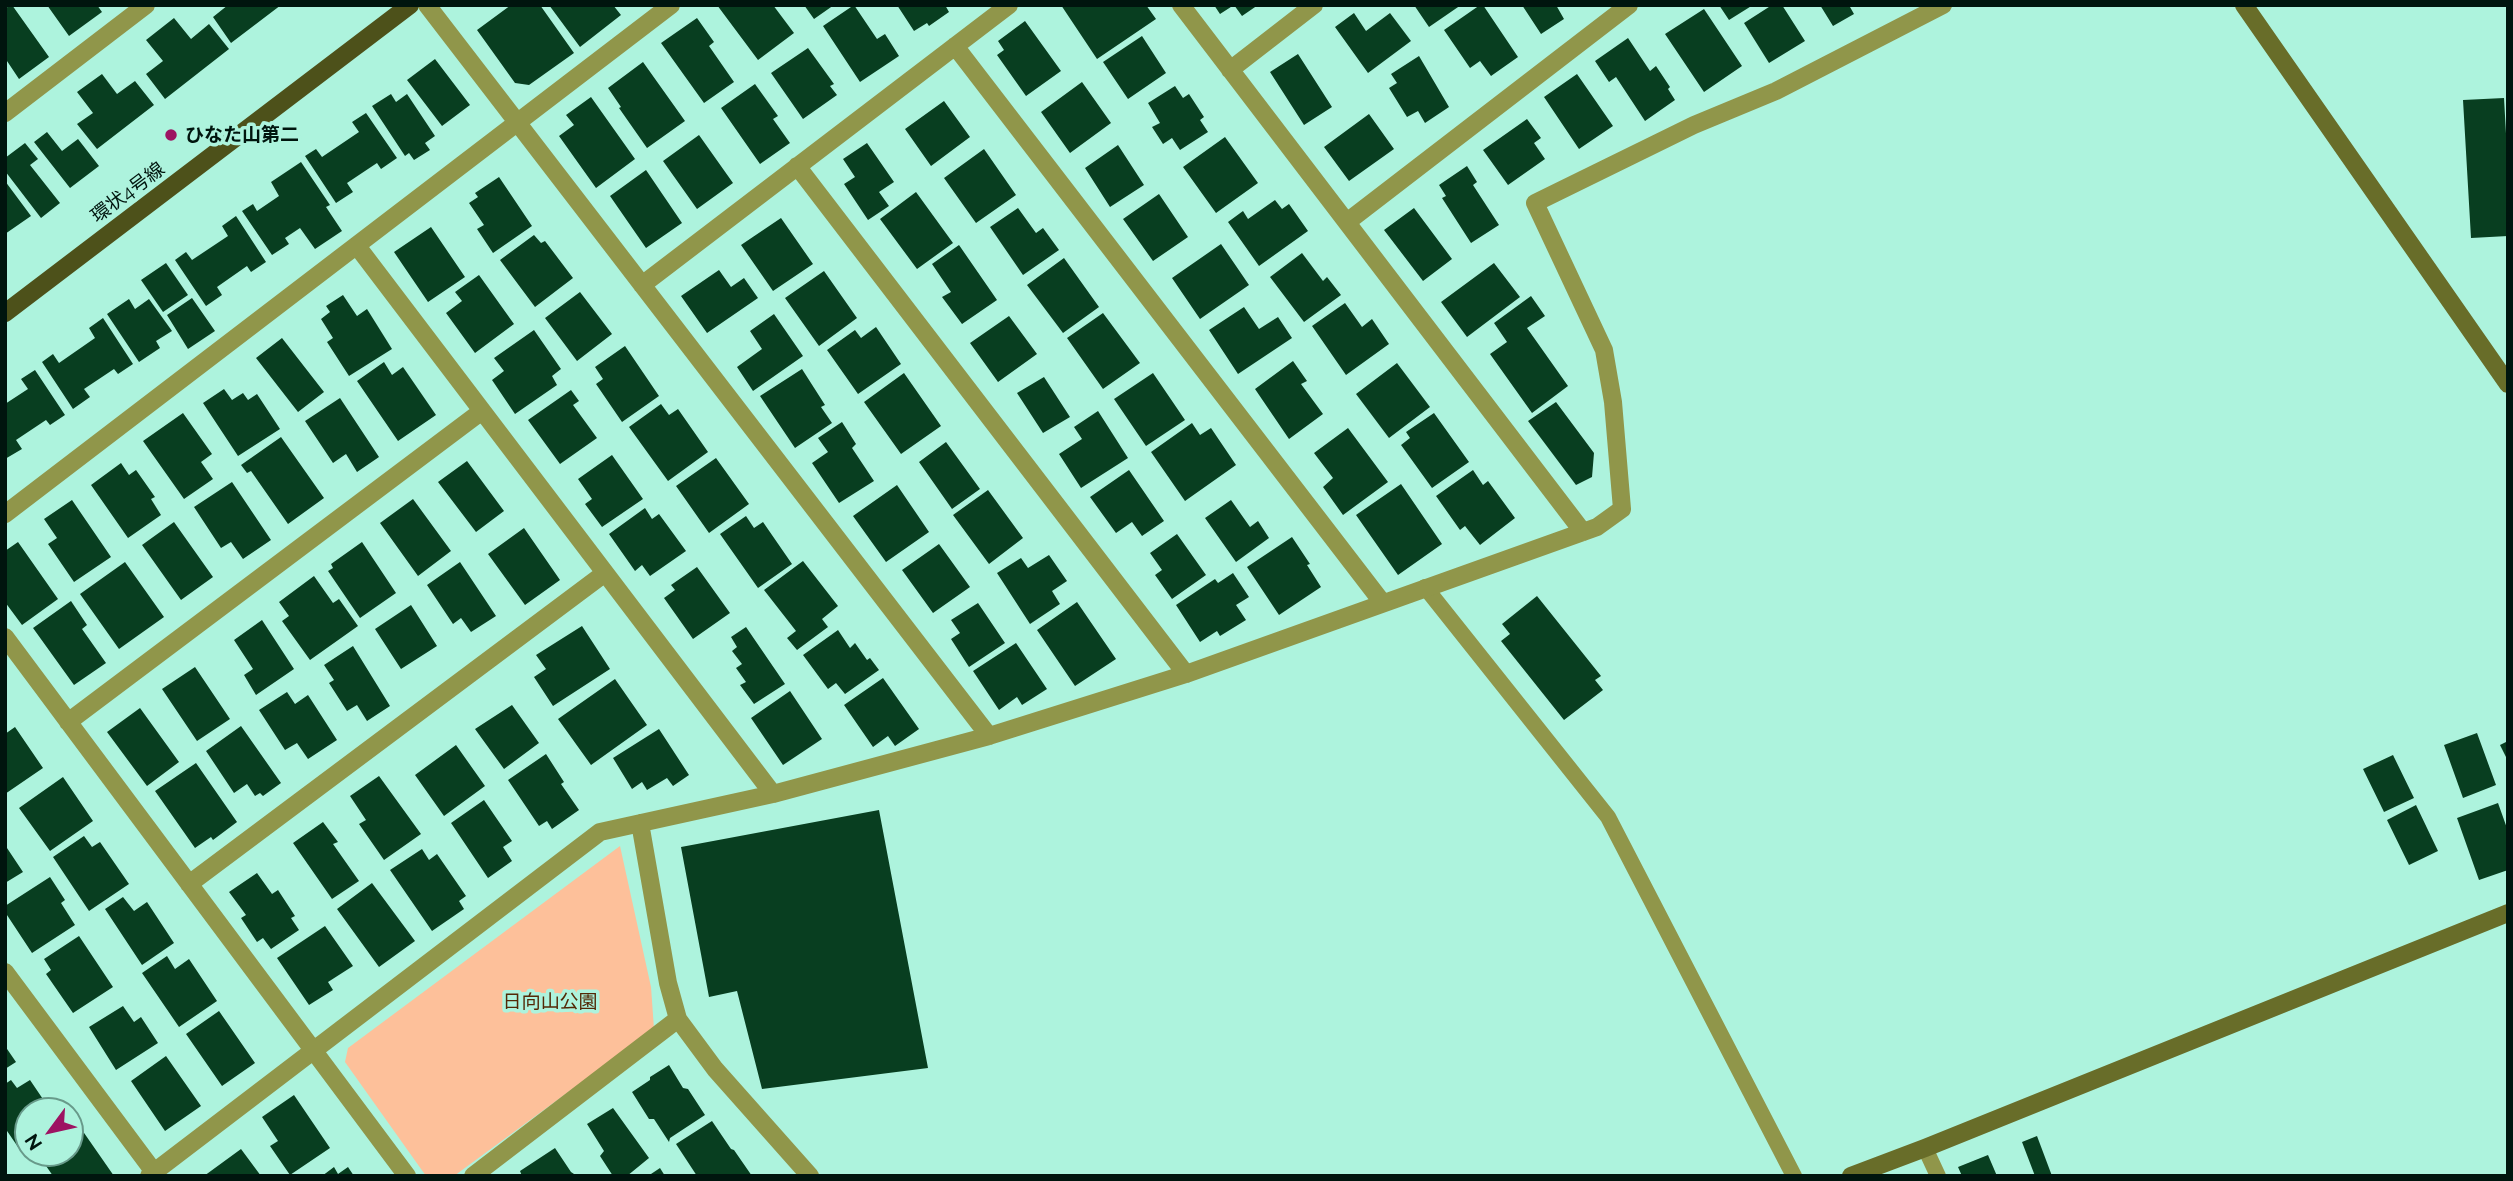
<!DOCTYPE html>
<html>
<head>
<meta charset="utf-8">
<style>
	body { margin:0 }
	#map { position:relative; width:2513px; height:1181px; overflow:hidden; background:#adf3dd; font-family:Raleway,sans-serif }
	canvas { display:block }
	.frame { position:absolute; inset:0; border:7px solid #00150e; pointer-events:none }
	.north { position:absolute; left:14px; top:1097px; width:70px; height:70px; box-sizing:border-box; background:#adf3dd; border:2px solid #689a8a; border-radius:50%; rotate:237deg; font-size:19px; font-weight:700; line-height:28px; text-align:center; color:#00150e }
	.north::after { content:''; display:block; margin:auto; width:24px; height:32px; background:#9d1362; clip-path:polygon(50% 0,100% 100%,50% 72%,0 100%) }
</style>
</head>
<body>
<div id="map">
<canvas width="2513" height="1181"></canvas>
<div class="frame"></div>
<div class="north">N</div>
</div>
<script>
const context = document.querySelector('canvas').getContext('2d');
context.lineJoin = 'round';
function fillPath(path, color) {
  context.fillStyle = color;
  context.fill(path, 'evenodd');
}
function toPath(rows) {
  const path = new Path2D();
  for (const r of rows) {
    path.moveTo(r[0], r[1]);
    for (let i = 2; i < r.length; i += 2) path.lineTo(r[i], r[i + 1]);
  }
  return path;
}
function strokePath(path, color, width, dash) {
  context.strokeStyle = color;
  context.lineWidth = width;
  context.lineCap = dash ? 'butt' : 'round';
  context.setLineDash(dash || []);
  context.stroke(path);
}
function drawText(font, color, halo, rows, align = 'center') {
  context.font = font + ' Raleway,"Noto Sans JP",sans-serif';
  context.lineWidth = 7;
  context.setLineDash([]);
  context.textBaseline = 'middle';
  context.strokeStyle = halo;
  context.fillStyle = color;
  for (const [text, x, y, turn = 0] of rows) {
    context.save();
    context.translate(x, y);
    context.rotate((+turn || 0) * Math.PI / 180);
    context.textAlign = isNaN(turn) ? turn : align;
    if (halo) context.strokeText(text, 0, 0);
    context.fillText(text, 0, 0);
    context.restore();
  }
}
fillPath(toPath([
	[620,846,651,987,654,1029,454,1176,426,1176,345,1062,348,1048]
]), '#fdc09a');
fillPath(toPath([
	[10,5,12,5,49,57,19,79,5,58,5,9],
	[47,5,97,5,102,12,69,36],
	[228,5,281,5,231,43,213,17],
	[511,5,540,5,574,53,529,85,515,83,477,30],
	[549,5,613,5,621,15,580,47],
	[717,5,773,5,794,33,758,60],
	[804,5,834,5,814,19],
	[854,5,877,39,885,34,899,56,860,82,823,26],
	[897,5,945,5,949,12,929,26,927,23,914,31],
	[1061,5,1146,5,1156,19,1097,59],
	[1214,5,1258,5,1242,16,1234,5,1220,14],
	[1414,5,1461,5,1429,27],
	[1480,5,1483,5,1518,57,1491,76,1480,61,1470,68,1444,30],
	[1522,5,1556,5,1564,19,1541,34],
	[1719,5,1753,5,1729,20],
	[1772,5,1782,5,1805,41,1769,63,1744,23],
	[1820,5,1854,5,1850,7,1854,14,1833,26],
	[1704,9,1742,66,1704,92,1665,34],
	[1354,13,1366,31,1390,13,1411,41,1368,73,1335,27],
	[174,18,191,39,209,24,229,49,165,99,146,74,163,61,146,40],
	[697,18,714,42,709,46,734,82,704,103,661,43],
	[1025,21,1061,71,1026,96,997,55,1004,50,998,41],
	[1142,36,1166,73,1128,99,1103,62],
	[1628,38,1650,71,1656,66,1670,87,1668,89,1675,100,1645,121,1616,77,1609,82,1595,61],
	[808,48,834,84,830,86,837,95,803,119,771,73],
	[1298,54,1332,107,1304,125,1270,72],
	[1419,56,1449,107,1425,123,1418,111,1407,117,1389,88,1397,83,1391,74],
	[435,59,470,105,442,126,407,80],
	[643,62,685,121,647,148,619,108,621,107,608,88],
	[102,74,117,94,135,81,154,105,97,149,77,124,93,113,77,92],
	[1577,74,1613,126,1579,149,1544,97],
	[1082,82,1111,123,1070,153,1041,112],
	[755,84,778,116,773,119,790,143,760,164,721,108],
	[1175,86,1183,98,1189,94,1204,117,1200,120,1208,132,1180,150,1172,138,1163,144,1152,127,1160,123,1148,103],
	[391,94,396,102,407,94,435,136,425,143,430,150,414,160,409,153,405,156,372,106],
	[591,97,635,159,596,188,559,136,574,125,566,115],
	[2504,98,2508,169,2508,236,2471,238,2463,100],
	[944,101,970,137,931,166,905,129],
	[366,113,397,158,381,169,377,163,347,183,353,192,336,203,305,156,316,149,322,157,359,132,352,122],
	[1369,114,1394,149,1349,181,1324,147],
	[1527,119,1541,138,1534,143,1545,159,1508,185,1483,150],
	[47,132,62,151,78,139,99,166,70,188,34,142],
	[699,135,733,183,697,209,663,161],
	[1225,137,1258,183,1216,213,1183,167],
	[25,143,38,159,30,165,60,203,41,218,5,171,5,158],
	[867,143,894,182,879,192,889,206,868,220,844,184,855,177,843,159],
	[1118,145,1144,185,1110,207,1085,168],
	[984,149,1016,195,976,223,944,178],
	[301,162,330,205,326,207,342,231,315,249,300,228,285,238,289,244,272,255,242,211,253,204,257,211,279,196,271,182],
	[1467,166,1477,182,1473,185,1499,225,1471,243,1442,198,1446,196,1439,185],
	[646,170,682,223,646,248,610,196],
	[499,177,532,226,493,253,477,229,484,225,469,203,478,197,475,193],
	[5,181,31,216,5,234],
	[916,192,953,243,917,269,880,219],
	[1159,194,1188,237,1153,261,1123,219],
	[1275,200,1282,209,1289,204,1308,231,1259,266,1228,222,1243,211,1248,219],
	[1018,208,1036,233,1043,228,1059,250,1023,275,990,227],
	[1414,208,1452,259,1423,281,1384,230],
	[236,216,266,262,251,272,247,266,217,287,222,295,206,306,175,260,186,252,192,260,228,236,222,226],
	[781,218,813,264,773,291,741,245],
	[431,227,465,277,428,302,394,252],
	[534,235,541,243,545,241,573,278,535,307,500,260],
	[1221,244,1249,285,1200,319,1172,278],
	[959,245,997,300,962,324,942,297,951,292,932,264],
	[1302,253,1323,281,1327,277,1341,295,1304,322,1270,277],
	[1064,258,1099,307,1063,333,1027,285],
	[166,263,188,295,163,312,141,280],
	[1494,263,1520,297,1467,337,1441,302],
	[719,270,731,287,744,278,758,298,707,333,681,296],
	[824,271,857,318,819,346,785,298],
	[479,275,514,324,475,353,446,313,462,301,455,292],
	[580,292,612,334,577,361,545,318],
	[343,295,357,316,367,309,392,349,349,376,327,342,333,338,321,319,330,312,326,306],
	[1531,296,1545,316,1527,328,1568,386,1532,413,1490,354,1507,342,1494,323],
	[192,298,215,331,188,349,167,315],
	[129,299,135,309,149,299,172,331,156,341,160,348,139,362,107,314],
	[1345,303,1362,327,1372,319,1389,344,1346,375,1312,326],
	[1244,307,1259,329,1278,317,1292,338,1238,374,1209,330],
	[1103,313,1140,363,1103,389,1067,338],
	[774,314,803,356,753,391,737,367,762,349,750,331],
	[1009,316,1037,354,998,382,970,343],
	[103,318,133,364,118,374,114,369,84,389,90,397,73,409,42,362,53,354,59,363,95,338,89,328],
	[876,327,901,364,858,394,827,350,855,330,861,338],
	[534,330,561,369,552,376,557,385,515,414,492,380,504,371,494,358],
	[282,338,324,392,298,412,256,358],
	[625,346,659,396,622,422,596,384,603,379,595,367],
	[1293,361,1307,381,1301,384,1323,414,1289,439,1255,389],
	[384,362,392,375,403,367,436,415,398,441,357,381],
	[1397,363,1430,407,1389,438,1356,394],
	[802,369,825,405,821,407,832,423,795,448,760,396],
	[35,370,65,415,50,425,46,420,16,440,22,449,5,459,5,404,28,389,21,379],
	[904,373,941,426,901,454,864,402],
	[1153,373,1185,420,1146,446,1114,399],
	[1044,377,1070,417,1043,433,1017,393],
	[224,389,232,400,243,393,248,400,257,394,280,429,238,456,203,403],
	[571,390,579,401,573,405,597,438,560,464,528,420],
	[340,398,379,457,357,472,346,454,333,463,305,421],
	[1556,402,1594,453,1592,477,1576,485,1528,421],
	[661,404,669,415,678,409,708,452,668,481,629,427],
	[1098,411,1128,458,1081,488,1059,454,1082,439,1074,427],
	[183,413,212,454,201,462,213,479,184,499,143,441],
	[1434,413,1469,462,1432,488,1401,445,1410,438,1406,432],
	[842,422,856,444,852,448,874,481,839,503,812,463,828,452,818,438],
	[1192,423,1200,435,1211,428,1236,465,1185,501,1151,452],
	[1348,428,1388,482,1343,515,1323,487,1333,478,1314,453],
	[281,437,324,498,288,524,251,471,247,473,241,465],
	[946,442,980,489,952,509,919,462],
	[612,455,643,499,602,527,585,504,592,499,578,479],
	[716,458,749,504,709,533,676,486],
	[467,461,504,511,476,532,438,482],
	[121,463,129,475,136,470,155,497,151,499,161,515,128,538,91,485],
	[1129,470,1164,521,1142,536,1132,522,1116,533,1090,497],
	[1473,470,1483,485,1488,481,1515,518,1480,545,1465,526,1460,530,1436,496],
	[232,482,271,540,243,559,231,542,221,548,194,507],
	[1401,484,1442,544,1398,575,1356,515],
	[897,485,929,532,886,562,853,516],
	[988,490,1023,538,989,564,953,515],
	[413,499,451,551,418,576,380,523],
	[72,500,111,557,74,582,48,544,57,538,44,519],
	[1231,500,1250,527,1258,521,1269,538,1236,562,1205,518],
	[645,508,652,519,659,514,686,551,650,576,642,565,635,571,609,534],
	[746,516,754,528,763,522,792,564,758,588,720,534],
	[174,522,213,577,181,600,142,545],
	[524,528,560,580,525,605,488,554],
	[1177,534,1206,575,1172,599,1155,575,1162,570,1150,553],
	[1292,537,1310,564,1307,565,1321,587,1279,615,1247,567],
	[18,542,58,599,22,625,5,602,5,551],
	[362,542,396,593,360,618,328,571,333,568,331,564],
	[939,544,970,587,933,613,902,570],
	[1049,555,1067,581,1052,591,1060,604,1030,624,997,573,1021,558,1028,568],
	[803,561,838,606,822,619,828,627,797,650,787,638,796,631,764,590],
	[125,562,164,617,119,649,80,594],
	[460,562,496,616,471,632,461,618,453,624,427,585],
	[697,567,730,613,693,639,664,598,675,590,671,585],
	[1233,573,1249,597,1236,605,1246,620,1220,636,1217,631,1200,642,1176,605,1215,579,1218,583],
	[314,576,333,603,339,599,358,626,310,660,282,621,289,616,279,602],
	[1537,596,1601,676,1595,680,1603,690,1564,720,1501,641,1510,634,1502,624],
	[71,601,87,625,82,629,106,663,74,685,33,628],
	[1077,602,1116,659,1075,686,1037,630],
	[978,603,1005,643,969,667,951,639,960,633,951,620],
	[411,605,437,646,401,669,375,629],
	[262,620,294,669,256,695,244,675,253,669,234,640],
	[582,626,610,669,553,706,534,677,546,669,536,655],
	[746,627,785,684,754,704,740,685,746,682,736,668,742,664,732,651,737,647,731,637],
	[838,630,850,648,855,643,867,660,870,658,879,670,845,694,836,683,828,689,803,655],
	[1016,643,1047,689,1022,705,1017,697,999,710,973,671],
	[353,646,390,706,367,721,357,705,347,711,329,683,334,680,324,665],
	[195,667,230,719,197,741,162,689],
	[883,678,919,729,895,746,888,736,873,747,844,705],
	[615,679,647,725,591,765,558,719],
	[790,691,822,739,783,765,751,718],
	[287,692,295,704,308,695,337,740,308,759,297,743,285,750,259,710],
	[512,705,539,743,504,769,475,729],
	[140,708,179,762,147,786,107,732],
	[241,726,281,783,263,796,260,793,255,796,247,784,234,793,206,751],
	[15,727,43,768,5,794,5,734],
	[659,729,689,775,673,786,667,778,647,790,642,782,632,789,613,758],
	[2477,733,2496,785,2463,798,2444,745],
	[2508,741,2508,761,2500,745],
	[456,745,485,786,444,816,415,775],
	[546,754,564,782,561,784,579,810,552,829,547,821,539,826,508,780],
	[2393,755,2414,798,2384,812,2363,769],
	[196,763,237,822,213,840,211,837,195,848,155,791],
	[379,776,421,834,384,860,359,824,366,820,350,796],
	[63,777,93,821,50,851,19,808],
	[484,800,512,841,503,847,512,861,488,878,451,823],
	[2498,803,2508,831,2508,870,2479,880,2457,818],
	[2416,805,2438,851,2409,865,2387,820],
	[879,810,928,1068,762,1089,737,991,709,997,681,847],
	[323,822,338,842,333,844,359,881,332,899,293,843],
	[84,836,92,847,100,842,129,884,89,911,53,857],
	[5,845,23,872,5,883],
	[422,849,429,860,437,854,466,896,459,901,464,909,432,931,390,870],
	[257,873,272,894,278,890,295,916,291,918,299,930,271,949,263,938,257,942,241,918,246,915,229,892],
	[50,877,65,900,61,903,75,925,32,953,5,912,5,906],
	[372,883,415,941,379,967,337,909],
	[123,897,134,911,147,902,174,943,142,965,105,909],
	[325,926,353,966,328,982,333,990,309,1005,277,958],
	[79,936,113,987,73,1013,46,974,51,970,44,959],
	[167,956,175,969,189,959,217,1001,179,1027,142,973],
	[123,1006,134,1022,141,1017,158,1043,116,1070,89,1027],
	[219,1011,255,1063,222,1086,186,1034],
	[5,1046,16,1062,5,1069],
	[166,1056,201,1106,165,1131,131,1081],
	[669,1065,683,1088,688,1089,705,1115,670,1138,669,1142,654,1119,649,1119,632,1092,650,1080,650,1077],
	[11,1080,17,1088,30,1080,51,1111,28,1111,28,1141,18,1147,5,1128,5,1084],
	[294,1095,330,1148,290,1175,270,1146,278,1141,262,1117],
	[613,1108,649,1158,627,1176,613,1176,600,1156,604,1151,587,1124],
	[712,1121,731,1149,734,1150,752,1176,697,1176,676,1144],
	[70,1129,74,1135,82,1130,114,1176,53,1176,42,1160,52,1153,70,1153],
	[2037,1136,2052,1176,2035,1176,2022,1142],
	[555,1148,571,1172,577,1176,522,1176,520,1171],
	[241,1149,261,1176,204,1176],
	[1988,1155,1997,1176,1962,1176,1958,1167],
	[334,1167,338,1174,348,1167,354,1176,322,1176],
	[660,1168,665,1176,648,1176]
]), '#083e20');
strokePath(toPath([
	[1425,587,1608,817,1794,1176],
	[1925,1148,1938,1176]
]), '#90964a', 16);
strokePath(toPath([
	[427,5,989,736],
	[1181,5,1583,532],
	[955,46,1382,602],
	[1230,70,1314,5],
	[5,113,146,5],
	[797,166,1186,674],
	[1347,222,1629,5],
	[357,246,773,794],
	[642,285,1009,5],
	[5,514,671,5],
	[5,637,407,1176],
	[68,722,482,411],
	[640,823,668,983,678,1019,715,1069,810,1176],
	[189,884,605,573],
	[5,972,157,1176],
	[149,1176,600,832,773,794,989,736,1186,674,1597,527,1622,509,1613,402,1604,350,1535,203,1694,125,1776,91,1943,5],
	[473,1176,678,1019]
]), '#90964a', 18);
strokePath(toPath([
	[2244,5,2508,384],
	[1851,1176,1925,1148,2508,913]
]), '#686d29', 18);
strokePath(toPath([
	[5,313,410,5]
]), '#4d511a', 18);
for (const [x, y, r, color] of [
	[171,135,7,"#9d1362"]
]) {
  const dot = new Path2D();
  dot.arc(x, y, r, 0, 2 * Math.PI);
  context.fillStyle = color;
  context.fill(dot);
  strokePath(dot, '#adf3dd', 2.5);
}
drawText('bold 19px', '#00150e', '#adf3dd', [
	["ひなた山第二",185,135]
], 'left');
drawText('19px', '#00150e', '#adf3dd', [
	["環状4号線",128,193,-37]
]);
drawText('19px', '#532806', '#adf3dd', [
	["日向山公園",550,1002]
]);
</script>
</body>
</html>
